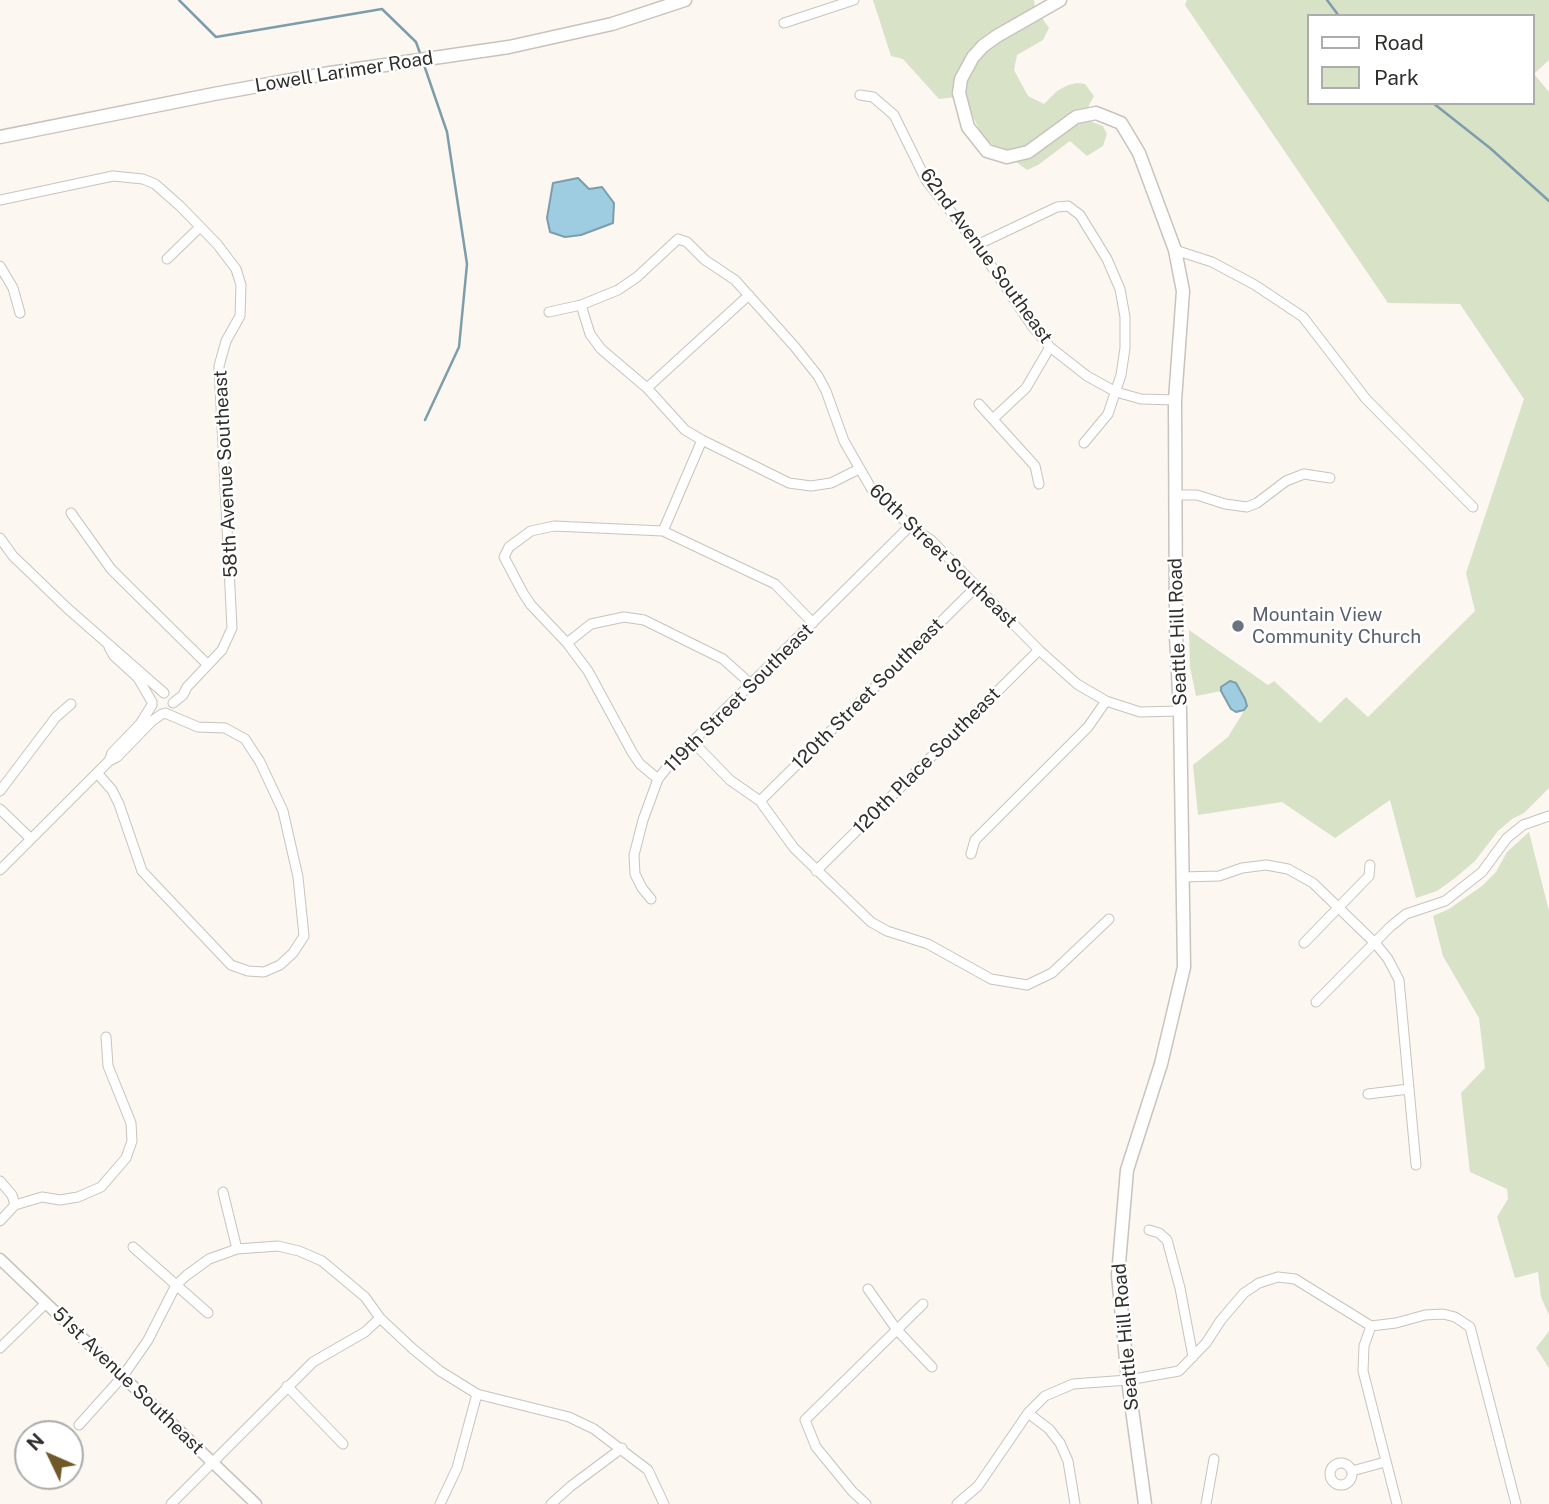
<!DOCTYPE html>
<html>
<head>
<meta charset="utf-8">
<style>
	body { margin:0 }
	#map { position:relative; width:1549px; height:1504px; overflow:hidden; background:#fcf7f1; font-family:"Public Sans",sans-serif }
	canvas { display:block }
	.legend { position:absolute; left:1307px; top:14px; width:228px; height:91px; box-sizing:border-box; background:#fff; border:2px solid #acacab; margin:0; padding:9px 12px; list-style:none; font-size:21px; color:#302f2c }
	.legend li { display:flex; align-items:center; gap:14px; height:35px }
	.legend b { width:35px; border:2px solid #acacab }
	.north { position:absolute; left:14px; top:1420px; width:70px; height:70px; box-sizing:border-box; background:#fff; border:2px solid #acacab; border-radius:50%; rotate:314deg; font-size:19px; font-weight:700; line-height:28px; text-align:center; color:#302f2c }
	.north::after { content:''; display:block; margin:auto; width:24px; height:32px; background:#705929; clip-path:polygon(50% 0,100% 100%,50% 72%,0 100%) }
</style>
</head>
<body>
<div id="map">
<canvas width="1549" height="1504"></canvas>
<ul class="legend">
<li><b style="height:9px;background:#fff"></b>Road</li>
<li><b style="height:19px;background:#d8e2c7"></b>Park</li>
</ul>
<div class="north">N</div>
</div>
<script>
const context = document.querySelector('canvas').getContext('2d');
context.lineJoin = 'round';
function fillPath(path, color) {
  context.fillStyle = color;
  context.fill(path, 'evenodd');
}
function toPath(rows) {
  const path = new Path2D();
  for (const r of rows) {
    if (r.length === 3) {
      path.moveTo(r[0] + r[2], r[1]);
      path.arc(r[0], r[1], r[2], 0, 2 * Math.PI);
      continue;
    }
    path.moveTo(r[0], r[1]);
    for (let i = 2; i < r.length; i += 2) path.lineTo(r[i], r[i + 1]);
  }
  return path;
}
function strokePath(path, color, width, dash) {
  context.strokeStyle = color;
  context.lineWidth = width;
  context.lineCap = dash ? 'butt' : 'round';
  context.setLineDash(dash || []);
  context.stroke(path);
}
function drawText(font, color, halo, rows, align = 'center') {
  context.font = font + ' "Public Sans",sans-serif';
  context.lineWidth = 5;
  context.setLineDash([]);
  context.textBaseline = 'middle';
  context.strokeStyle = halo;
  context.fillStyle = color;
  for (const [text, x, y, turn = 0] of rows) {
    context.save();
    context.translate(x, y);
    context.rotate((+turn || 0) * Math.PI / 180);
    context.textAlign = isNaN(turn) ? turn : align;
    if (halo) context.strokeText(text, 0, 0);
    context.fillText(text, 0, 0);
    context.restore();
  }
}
fillPath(toPath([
	[873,0,1034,0,1035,8,1049,28,1043,40,1017,55,1014,70,1028,96,1044,104,1057,91,1068,85,1078,83,1085,84,1094,96,1087,109,1087,120,1103,126,1107,134,1103,146,1087,156,1070,141,1038,165,1027,170,989,142,982,134,969,110,956,97,939,99,903,59,891,56],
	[1187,0,1549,0,1549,60,1534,74,1549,92,1549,788,1524,813,1512,819,1498,831,1475,861,1455,878,1437,891,1416,898,1390,800,1335,838,1282,802,1198,815,1193,765,1228,737,1247,706,1236,683,1230,681,1221,687,1221,691,1196,696,1190,667,1189,630,1268,685,1274,681,1320,723,1346,697,1368,717,1475,611,1466,573,1524,399,1460,304,1388,303,1185,5],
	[1309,16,1533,16,1533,103,1309,103],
	[1529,832,1549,911,1549,1315,1541,1297,1538,1272,1515,1278,1497,1217,1508,1199,1507,1189,1470,1172,1461,1093,1485,1068,1479,1018,1443,956,1433,916,1449,909,1482,886,1496,872,1507,852],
	[1549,1331,1549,1368,1536,1348]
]), '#d8e2c7');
const water = toPath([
	[578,178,589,189,602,187,614,203,613,223,581,235,565,237,550,232,547,218,553,183,578,178],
	[1230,681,1236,683,1245,699,1247,706,1244,710,1236,712,1231,709,1221,691,1221,687,1230,681]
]);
fillPath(water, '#9ecce0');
strokePath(water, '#7d9daa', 2);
strokePath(toPath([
	[179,0,216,37,382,9,416,42,421,56],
	[1327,0,1339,16],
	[423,62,447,132,467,264,459,347,425,420],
	[1433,103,1490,148,1549,201]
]), '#7d9daa', 2.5);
const minor = toPath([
	[784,23,854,0],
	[860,95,873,97,894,115,926,180,977,245,1032,326,1050,347,1087,376,1116,392,1141,399,1175,400],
	[0,200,113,176,143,179,155,184,180,206,217,244,236,269,241,285,240,316,226,341,219,366,232,628,222,650,187,687,183,695,173,703],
	[977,245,1057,207,1068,206,1080,215,1107,259,1120,289,1125,317,1125,348,1121,375,1108,414,1084,443],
	[1175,250,1212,262,1255,285,1303,317,1366,399,1473,507],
	[167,259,200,227],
	[0,266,13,288,20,313],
	[581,305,590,334,601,349,647,388,685,430,702,440,789,483,811,486,831,483,859,469],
	[549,312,581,305,618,290,637,277,678,239,687,242,705,260,735,280,795,347,818,376,826,391,844,441,871,488,910,526,931,540,1039,650,1077,684,1106,701,1140,712,1180,711],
	[647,388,749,295],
	[979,404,1035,466,1039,484],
	[994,418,1026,388,1050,347],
	[1175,495,1197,495,1225,504,1247,507,1257,503,1286,481,1304,474,1330,478],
	[71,513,111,569,208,665],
	[663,531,702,440],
	[0,538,13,556,67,608,164,693],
	[567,643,591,624,624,617,644,620,723,659,752,685],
	[109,647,114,656,138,678,152,702],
	[693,742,730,780,760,801,794,848,871,922,887,931,928,944,991,979,1027,985,1052,973,1109,919],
	[109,761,112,753,140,724,152,705],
	[97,773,112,790,119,804,142,871,231,965,248,971,264,972,280,965,293,953,304,936,298,877,283,811,260,762,245,739,225,728,198,727,165,713],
	[658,779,640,764,632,752,588,671,567,643,531,605,523,593,504,557,509,547,531,531,554,526,663,531,775,584,813,623],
	[0,791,56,717,71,704],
	[760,801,976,587],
	[0,809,31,839],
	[971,854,975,840,1088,727,1106,701],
	[0,870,109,761,117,757,152,721,162,714],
	[816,871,1039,650],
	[1183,877,1219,876,1242,868,1266,865,1288,869,1313,883,1376,944,1388,959,1399,980,1416,1165],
	[651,899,642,888,635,874,634,855,643,820,658,779,670,764,910,526],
	[1304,943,1369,876,1370,865],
	[1316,1002,1390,927,1406,914,1445,901,1482,872,1507,838,1523,825,1549,816],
	[1368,1094,1409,1089],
	[0,1181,12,1195,15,1205],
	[223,1192,237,1249],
	[0,1221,15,1205,42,1197,60,1200,78,1197,101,1187,126,1158,132,1141,131,1123,108,1066,106,1037],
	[1149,1230,1159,1233,1167,1240,1180,1288,1193,1357],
	[133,1247,208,1313],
	[868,1289,897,1330,932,1367],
	[1371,1326,1364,1346,1363,1371,1397,1504],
	[0,1348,46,1303],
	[287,1386,343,1444],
	[1028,1413,1049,1429,1060,1443,1068,1461,1075,1504],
	[79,1425,123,1376,148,1340,176,1285,187,1275,209,1259,237,1249,278,1246,299,1251,322,1261,365,1297,380,1318,413,1349,440,1371,477,1394,569,1417,594,1429,648,1470,664,1504],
	[1341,1474,11],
	[1352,1471,1385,1462],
	[171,1504,313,1362,365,1332,380,1318],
	[440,1504,457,1468,477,1394],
	[551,1504,571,1486,622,1448],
	[866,1504,852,1491,816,1447,805,1420,923,1304],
	[957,1504,978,1486,1028,1413,1045,1396,1073,1384,1128,1380,1179,1371,1206,1343,1221,1320,1244,1293,1259,1283,1278,1277,1295,1279,1371,1326,1396,1323,1425,1315,1443,1314,1455,1317,1470,1327,1516,1504],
	[1206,1504,1214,1459]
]);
const tertiary = toPath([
	[0,1259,256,1504]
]);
const secondary = toPath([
	[1060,0,997,36,983,46,973,57,961,79,959,93,968,127,987,151,1007,157,1028,152,1076,117,1096,113,1121,123,1139,153,1175,250,1183,291,1175,400,1176,636,1180,711,1184,967,1161,1064,1127,1170,1118,1275,1128,1380,1145,1504],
	[0,137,214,94,330,73,509,47,612,24,685,0]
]);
strokePath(minor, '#c8c3bd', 11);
strokePath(tertiary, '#c8c3bd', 13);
strokePath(secondary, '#c8c3bd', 15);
strokePath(minor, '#fff', 9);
strokePath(tertiary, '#fff', 10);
strokePath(secondary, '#fff', 12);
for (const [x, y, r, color] of [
	[1238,626,7,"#6b7280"]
]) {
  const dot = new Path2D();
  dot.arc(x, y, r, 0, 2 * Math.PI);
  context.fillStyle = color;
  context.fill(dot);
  strokePath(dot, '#fff', 2.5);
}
drawText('19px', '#302f2c', '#fff', [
	["Lowell Larimer Road",344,72,-9],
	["62nd Avenue Southeast",986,256,54],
	["58th Avenue Southeast",226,474,-93],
	["60th Street Southeast",943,556,44],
	["Seattle Hill Road",1178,632,-92],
	["120th Street Southeast",868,694,-45],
	["119th Street Southeast",739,698,-45],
	["120th Place Southeast",927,761,-45],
	["Seattle Hill Road",1126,1337,-95],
	["51st Avenue Southeast",128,1381,44]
]);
drawText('19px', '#5b616d', '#fff', [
	["Mountain View",1252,615],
	["Community Church",1252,637]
], 'left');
</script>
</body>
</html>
